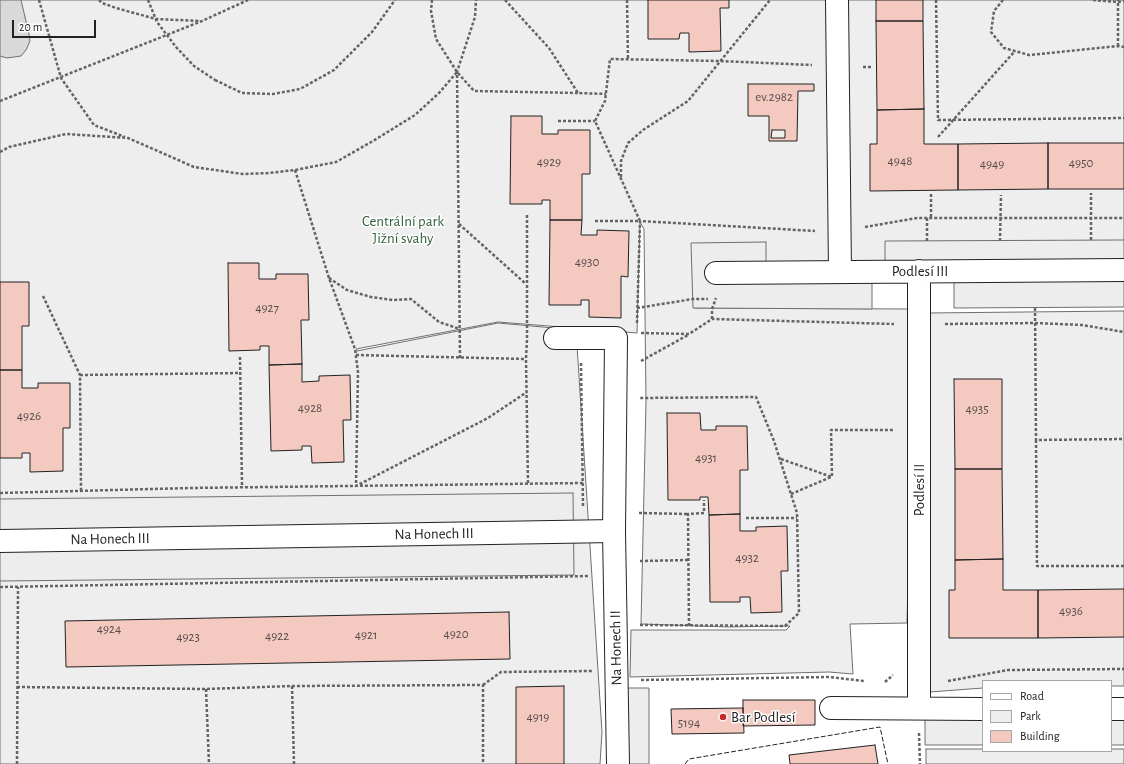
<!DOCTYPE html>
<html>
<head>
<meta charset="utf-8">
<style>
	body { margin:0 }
	#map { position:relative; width:1124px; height:764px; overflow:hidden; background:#fff; font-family:"Alegreya Sans",sans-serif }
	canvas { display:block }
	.legend { position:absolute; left:982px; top:680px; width:130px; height:72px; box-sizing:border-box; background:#fff; border:1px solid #a7a7a7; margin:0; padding:5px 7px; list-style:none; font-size:12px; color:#222 }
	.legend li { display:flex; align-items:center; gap:8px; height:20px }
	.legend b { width:20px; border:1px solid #a7a7a7 }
	.scale { position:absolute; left:12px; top:20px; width:84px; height:18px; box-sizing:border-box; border:2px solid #222; border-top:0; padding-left:5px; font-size:12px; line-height:14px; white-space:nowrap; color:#222; -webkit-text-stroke:3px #fff; paint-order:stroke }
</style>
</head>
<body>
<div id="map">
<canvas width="1124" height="764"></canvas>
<ul class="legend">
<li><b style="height:5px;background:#fff"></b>Road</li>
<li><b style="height:11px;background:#eee"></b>Park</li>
<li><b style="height:11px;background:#f3c9c0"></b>Building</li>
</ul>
<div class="scale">20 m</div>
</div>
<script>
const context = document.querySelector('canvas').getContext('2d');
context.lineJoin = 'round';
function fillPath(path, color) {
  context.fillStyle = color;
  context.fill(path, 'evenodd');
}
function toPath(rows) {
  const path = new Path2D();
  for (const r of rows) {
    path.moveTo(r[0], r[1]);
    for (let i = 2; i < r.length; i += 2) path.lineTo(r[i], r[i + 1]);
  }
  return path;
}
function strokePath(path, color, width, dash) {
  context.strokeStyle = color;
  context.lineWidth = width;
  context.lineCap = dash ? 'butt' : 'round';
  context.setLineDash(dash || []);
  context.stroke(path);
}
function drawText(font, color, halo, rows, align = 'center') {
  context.font = font + ' "Alegreya Sans",sans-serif';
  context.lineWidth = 3;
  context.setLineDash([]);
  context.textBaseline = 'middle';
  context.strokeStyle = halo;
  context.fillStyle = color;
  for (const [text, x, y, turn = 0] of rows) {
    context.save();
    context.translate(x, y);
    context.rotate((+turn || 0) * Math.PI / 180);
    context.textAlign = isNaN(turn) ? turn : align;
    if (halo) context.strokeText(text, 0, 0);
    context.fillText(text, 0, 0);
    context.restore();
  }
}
const green = toPath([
	[0,0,1124,0,1124,267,693,268,694,308,911,309,912,415,907,623,850,624,853,674,829,672,630,677,631,630,786,630,790,626,728,627,641,624,646,401,644,229,640,222,637,333,498,322,356,349,357,351,498,323,576,330,602,732,600,764,0,764,0,0],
	[1124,311,1124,686,1111,686,1111,681,983,681,983,688,930,692,926,313,1124,311],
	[926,749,983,749,983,751,1111,751,1111,749,1124,749,1124,764,926,764,926,749]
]);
fillPath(green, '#eee');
strokePath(green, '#6f6f6f', 1);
const parking = toPath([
	[1124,240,1124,307,954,308,954,271,885,271,885,241,1124,240],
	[766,242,766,272,872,271,872,309,693,308,691,243,766,242],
	[573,493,574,575,0,581,0,499,573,493],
	[617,688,649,688,649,764,618,764,617,688],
	[925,709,983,709,983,745,925,745,925,709],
	[1111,709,1124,709,1124,745,1111,745,1111,709]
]);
fillPath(parking, '#ededed');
strokePath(parking, '#6f6f6f', 1);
const water = toPath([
	[0,0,21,0,29,34,30,41,26,50,21,56,7,58,0,56,0,0]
]);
fillPath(water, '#d9d9d9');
strokePath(water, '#6f6f6f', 1);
const building = toPath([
	[648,0,729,0,729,8,720,8,721,51,689,52,689,33,680,33,679,39,648,39,648,0],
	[876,0,923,0,923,21,876,21,876,0],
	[876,21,923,21,924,109,877,110,876,21],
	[748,84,814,84,814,91,798,91,797,141,769,141,769,116,748,116,748,84],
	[772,130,785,130,785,138,771,138,772,130],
	[924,109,924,144,958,144,958,190,870,191,870,144,877,144,877,110,924,109],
	[511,116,542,116,542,134,558,134,558,130,590,130,590,174,582,174,582,220,550,220,550,200,542,200,542,204,510,204,511,116],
	[1048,143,1124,143,1124,189,1048,189,1048,143],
	[1048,143,1048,189,958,190,958,144,1048,143],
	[550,220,582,220,581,235,597,235,597,230,629,231,628,277,621,276,621,318,589,317,589,300,581,300,581,305,549,305,550,220],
	[228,263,259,263,259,279,276,279,276,274,308,274,309,320,301,320,302,364,269,365,269,346,260,346,260,350,229,351,228,263],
	[0,282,29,282,29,326,22,326,22,370,0,370,0,282],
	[302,364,302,382,319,381,319,376,350,375,351,420,343,420,344,462,312,463,311,446,302,446,302,450,271,451,269,365,302,364],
	[0,370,22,370,22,388,38,388,38,383,70,383,70,428,63,428,63,471,30,472,30,453,22,453,22,458,0,458,0,370],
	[954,379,1002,379,1002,469,955,469,954,379],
	[667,413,700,413,701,430,716,430,716,426,747,426,748,470,740,470,740,514,709,515,708,497,700,497,700,500,668,500,667,413],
	[955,469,1002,469,1003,559,955,560,955,469],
	[740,514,740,531,756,531,756,527,787,526,788,571,781,571,782,612,751,613,750,597,740,597,740,602,710,602,709,515,740,514],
	[1003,559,1003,590,1038,590,1038,638,949,638,949,590,955,590,955,560,1003,559],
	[1124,589,1124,637,1038,638,1038,590,1124,589],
	[509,612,510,659,66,667,65,621,509,612],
	[564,686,564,764,516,764,516,687,564,686],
	[743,700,815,700,815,725,743,726,743,700],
	[743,708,744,733,672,734,671,709,743,708],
	[875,745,878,764,790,764,789,755,875,745]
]);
fillPath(building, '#f3c9c0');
strokePath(building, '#222', 1);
const minor = toPath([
	[837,0,840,272],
	[919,271,919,708],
	[716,273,1124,270],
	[555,338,616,338,614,531,618,764],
	[0,541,614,531],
	[831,708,983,709],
	[1111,709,1124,709]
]);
strokePath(minor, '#222', 24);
strokePath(toPath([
	[39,0,61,78,94,125,125,137],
	[99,0,102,3,116,8,156,19,200,21],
	[432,0,431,11,436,39,457,72,474,91,578,93],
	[505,0,549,48,578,93,606,94],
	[627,0,628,60],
	[936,0,938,120,1124,118],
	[1003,0,994,11,991,32,1004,48,1029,55,1118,46,1124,47],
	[1093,0,1118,2,1124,1],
	[1118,46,1118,0],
	[863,67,872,67],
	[215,80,242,93,273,94,300,89,334,70,372,32,395,0],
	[0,101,202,21,248,0],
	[558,121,595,121],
	[938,137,1015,51],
	[0,152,9,147,66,134,128,138,194,167,243,174,269,173,295,170,336,162,373,141,415,115,439,93,457,72],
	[295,170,329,278,355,349,358,372,356,486,488,418,527,392],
	[621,177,621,161,628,143,643,130,688,101,770,0],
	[931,194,931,218],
	[527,215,527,339,526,359,528,484],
	[595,221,640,221,595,121,605,101,610,59,720,61,812,65],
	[459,224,526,284],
	[865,227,917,218,1124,218],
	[1091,240,1091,193],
	[927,241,927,218],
	[1000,241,1001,195],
	[329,278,347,290,371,297,393,300,411,299,439,322,460,329],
	[43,296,80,375,81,491],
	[637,308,693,299,708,299],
	[1035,308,1036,440,1124,439],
	[712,319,712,309,716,298],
	[637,323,640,221,815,231],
	[945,324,1035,323,1082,325,1124,332],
	[641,333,689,334,712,319,894,324],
	[356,355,526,359],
	[240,357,242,487],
	[460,358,457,72,475,17,476,0],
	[641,361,688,335],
	[581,363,583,506],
	[80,375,240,373],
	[1036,440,1037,566,1124,566],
	[781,459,832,477,831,430,893,430],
	[0,493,190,488,583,483],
	[791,494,831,477],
	[639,513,688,514],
	[746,518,797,518],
	[640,561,689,560],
	[0,587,589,576],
	[640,625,785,626,799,613,797,513,774,441,756,397,640,398],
	[689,626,688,514,704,513,704,500],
	[641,680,829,677,864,681],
	[948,681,1008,670,1124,669],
	[885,682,893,675],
	[483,685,501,672,592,671],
	[292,686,294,764],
	[17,687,206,689,292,686,483,685,483,764],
	[206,689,209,764],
	[919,733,920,764],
	[17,764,18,587]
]), '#646464', 2.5, [3, 2]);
strokePath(minor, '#fff', 22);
strokePath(toPath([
	[148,0,157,22,176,47,194,66,215,80]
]), '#646464', 2.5, [3, 2]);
strokePath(toPath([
	[685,764,689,759,880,727,888,764]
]), '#222', 1, [5, 2]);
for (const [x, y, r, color] of [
	[723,717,4,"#c62828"]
]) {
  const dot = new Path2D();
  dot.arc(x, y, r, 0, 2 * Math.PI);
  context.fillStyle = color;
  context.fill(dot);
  strokePath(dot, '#fff', 1.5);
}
drawText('13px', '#564c4a', null, [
	["ev.2982",774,97],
	["4948",900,161],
	["4929",549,162],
	["4950",1081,163],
	["4949",992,164],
	["4930",587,262],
	["4927",267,308],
	["4928",310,408],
	["4935",977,409],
	["4926",29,416],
	["4931",706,458],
	["4932",747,558],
	["4936",1071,611],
	["4924",109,629],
	["4920",456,634],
	["4921",366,635],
	["4922",277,636],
	["4923",188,637],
	["4919",538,717],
	["5194",689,723]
]);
drawText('15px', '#2f5e38', '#fff', [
	["Centrální park",403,221],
	["Jižní svahy",403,238]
]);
drawText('15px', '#222', '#fff', [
	["Podlesí III",920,271],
	["Podlesí II",919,490,-90],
	["Na Honech III",434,534,-1],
	["Na Honech III",110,539,-1],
	["Na Honech II",616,648,-91]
]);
drawText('15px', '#222', '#fff', [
	["Bar Podlesí",731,717]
], 'left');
</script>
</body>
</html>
